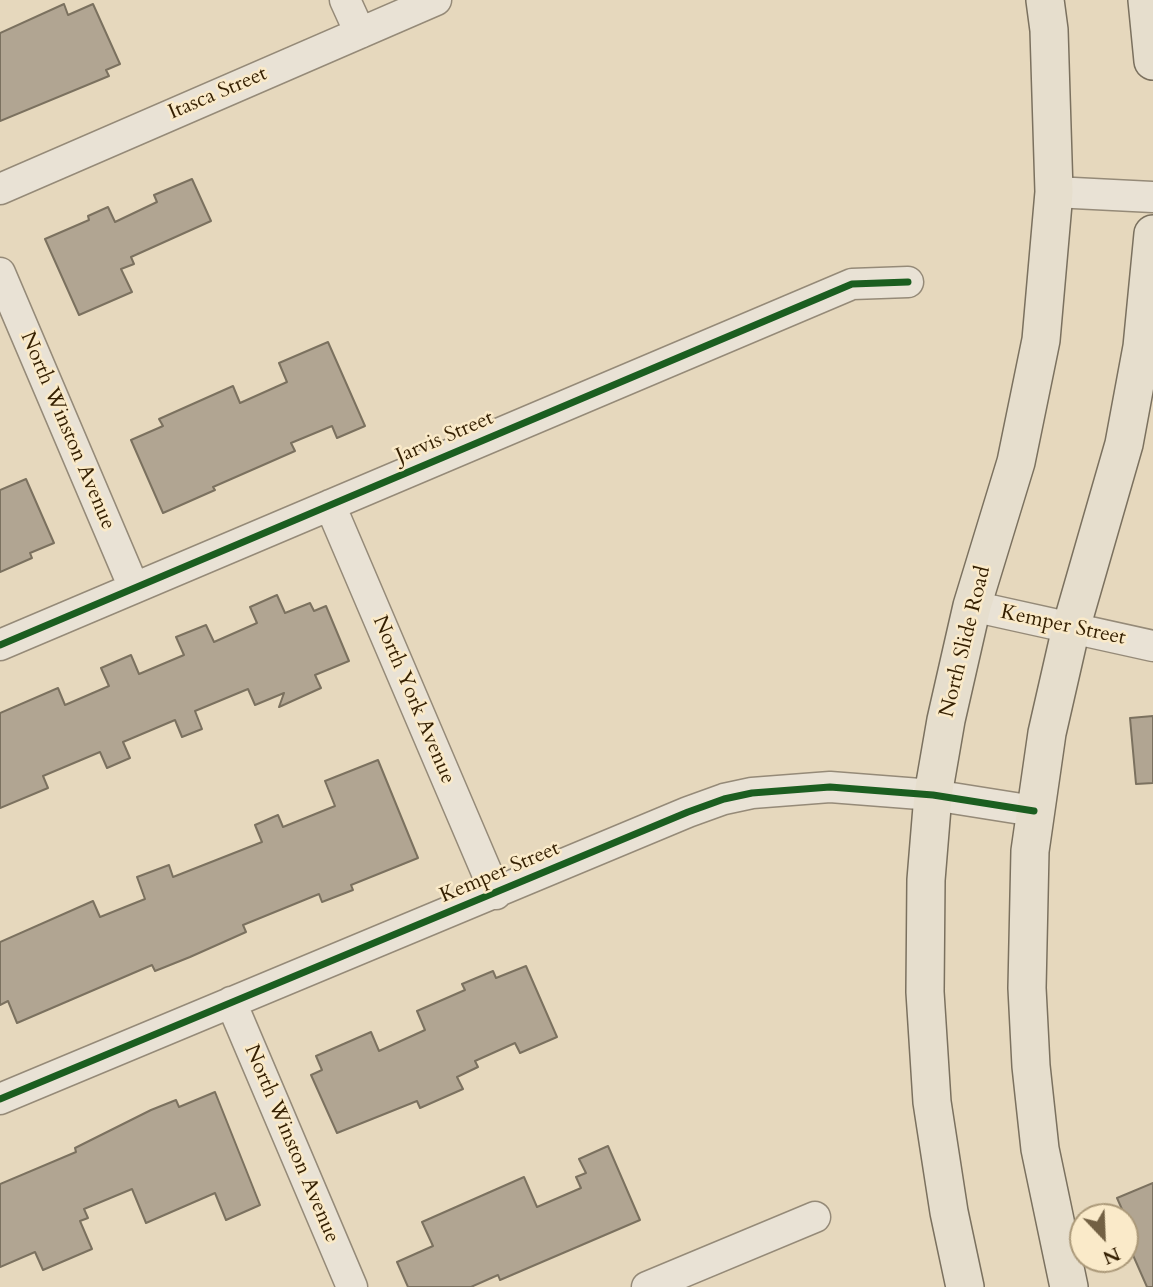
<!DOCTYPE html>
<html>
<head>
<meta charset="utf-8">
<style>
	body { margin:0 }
	#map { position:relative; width:1153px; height:1287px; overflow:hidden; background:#e6d8bd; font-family:Cardo,serif }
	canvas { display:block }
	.north { position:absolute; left:1069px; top:1203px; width:70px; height:70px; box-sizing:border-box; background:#faeac9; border:2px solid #ab9979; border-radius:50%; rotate:157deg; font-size:19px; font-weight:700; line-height:28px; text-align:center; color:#341f01 }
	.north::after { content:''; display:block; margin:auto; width:24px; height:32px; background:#726043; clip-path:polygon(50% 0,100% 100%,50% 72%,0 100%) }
</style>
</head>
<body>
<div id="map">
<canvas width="1153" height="1287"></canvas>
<div class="north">N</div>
</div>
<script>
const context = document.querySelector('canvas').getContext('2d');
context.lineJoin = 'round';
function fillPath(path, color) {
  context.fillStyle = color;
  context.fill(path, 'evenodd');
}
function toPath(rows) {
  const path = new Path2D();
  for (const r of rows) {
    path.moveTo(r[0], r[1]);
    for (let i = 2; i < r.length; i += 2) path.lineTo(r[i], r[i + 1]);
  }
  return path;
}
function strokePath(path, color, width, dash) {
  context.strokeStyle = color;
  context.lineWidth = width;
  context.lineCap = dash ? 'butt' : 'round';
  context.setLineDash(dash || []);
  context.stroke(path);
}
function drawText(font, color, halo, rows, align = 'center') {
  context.font = font + ' Cardo,serif';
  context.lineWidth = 5;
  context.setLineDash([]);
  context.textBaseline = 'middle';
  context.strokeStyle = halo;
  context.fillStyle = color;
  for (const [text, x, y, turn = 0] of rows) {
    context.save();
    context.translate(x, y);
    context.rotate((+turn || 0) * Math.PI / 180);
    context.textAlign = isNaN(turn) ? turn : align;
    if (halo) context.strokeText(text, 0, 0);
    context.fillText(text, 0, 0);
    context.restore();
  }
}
const building = toPath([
	[64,4,68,15,93,4,120,64,106,70,109,76,0,121,0,33,64,4],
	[192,179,211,221,131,257,134,264,121,269,132,292,79,315,45,239,89,220,88,216,108,207,115,222,157,202,154,195,192,179],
	[328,342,365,426,337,438,332,426,291,443,295,451,213,487,215,490,163,513,131,440,163,426,159,419,233,386,240,403,287,382,279,363,328,342],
	[26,479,54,543,30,553,32,558,0,572,0,490,26,479],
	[277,595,285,613,310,603,314,611,326,606,349,661,315,675,321,688,279,707,284,693,255,705,248,689,195,711,202,729,182,737,175,720,123,742,130,758,107,768,100,752,43,776,48,788,0,808,0,713,58,688,65,705,109,686,101,668,131,655,139,674,184,655,176,637,206,625,214,642,257,623,250,607,277,595],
	[1153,716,1153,783,1136,784,1130,718,1153,716],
	[378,760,418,858,351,885,353,890,322,902,319,894,243,925,246,932,190,957,155,971,152,965,17,1023,8,1001,0,1005,0,942,93,901,100,917,145,899,137,877,169,865,173,877,262,842,255,825,278,815,283,827,335,806,325,781,378,760],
	[526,966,557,1037,520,1053,515,1043,475,1061,478,1067,457,1077,463,1089,420,1108,417,1101,337,1133,311,1075,322,1070,316,1056,371,1032,379,1051,425,1030,417,1011,465,990,462,984,493,971,496,978,526,966],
	[215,1092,260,1205,226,1220,215,1193,146,1223,132,1189,84,1209,88,1218,80,1221,92,1249,43,1270,35,1252,0,1267,0,1184,76,1152,75,1148,151,1110,176,1100,179,1107,215,1092],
	[608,1146,640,1220,500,1280,498,1275,471,1287,408,1287,397,1262,433,1246,422,1222,524,1177,537,1207,581,1188,576,1177,586,1173,579,1159,608,1146],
	[1153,1183,1153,1287,1147,1287,1125,1237,1125,1216,1117,1198,1153,1183]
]);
fillPath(building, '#b1a592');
strokePath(building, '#7b715f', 2);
const minor = toPath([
	[345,0,360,33],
	[0,189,436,0],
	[1054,192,1153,197],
	[0,273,134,588],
	[330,505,496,894],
	[972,606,1153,646],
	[0,645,852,284,908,282],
	[231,1002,352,1287],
	[0,1099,688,812,724,799,752,793,830,787,933,795,1034,811],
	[647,1287,815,1217]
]);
const major = toPath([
	[1147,0,1153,61],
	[965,1287,949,1212,932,1102,925,992,926,880,933,795,946,720,972,606,1016,462,1041,340,1054,192,1049,30,1045,0],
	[1069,1287,1040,1149,1031,1066,1027,988,1030,851,1047,733,1071,628,1124,444,1142,347,1153,234]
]);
strokePath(minor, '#958a78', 33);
strokePath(major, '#7b715f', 40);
strokePath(minor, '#e9e2d5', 30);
strokePath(major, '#e6decd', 37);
strokePath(toPath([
	[0,645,852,284,908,282],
	[0,1099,688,812,724,799,752,793,830,787,933,795,1034,811]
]), '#1b5e20', 7);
drawText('21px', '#341f01', '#faeac9', [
	["Itasca Street",218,94,-23],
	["North Winston Avenue",67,431,67],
	["Jarvis Street",445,438,-23],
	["Kemper Street",1063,626,12],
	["North Slide Road",966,642,-76],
	["North York Avenue",413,700,67],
	["Kemper Street",500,873,-23],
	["North Winston Avenue",291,1144,67]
]);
</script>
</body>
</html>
